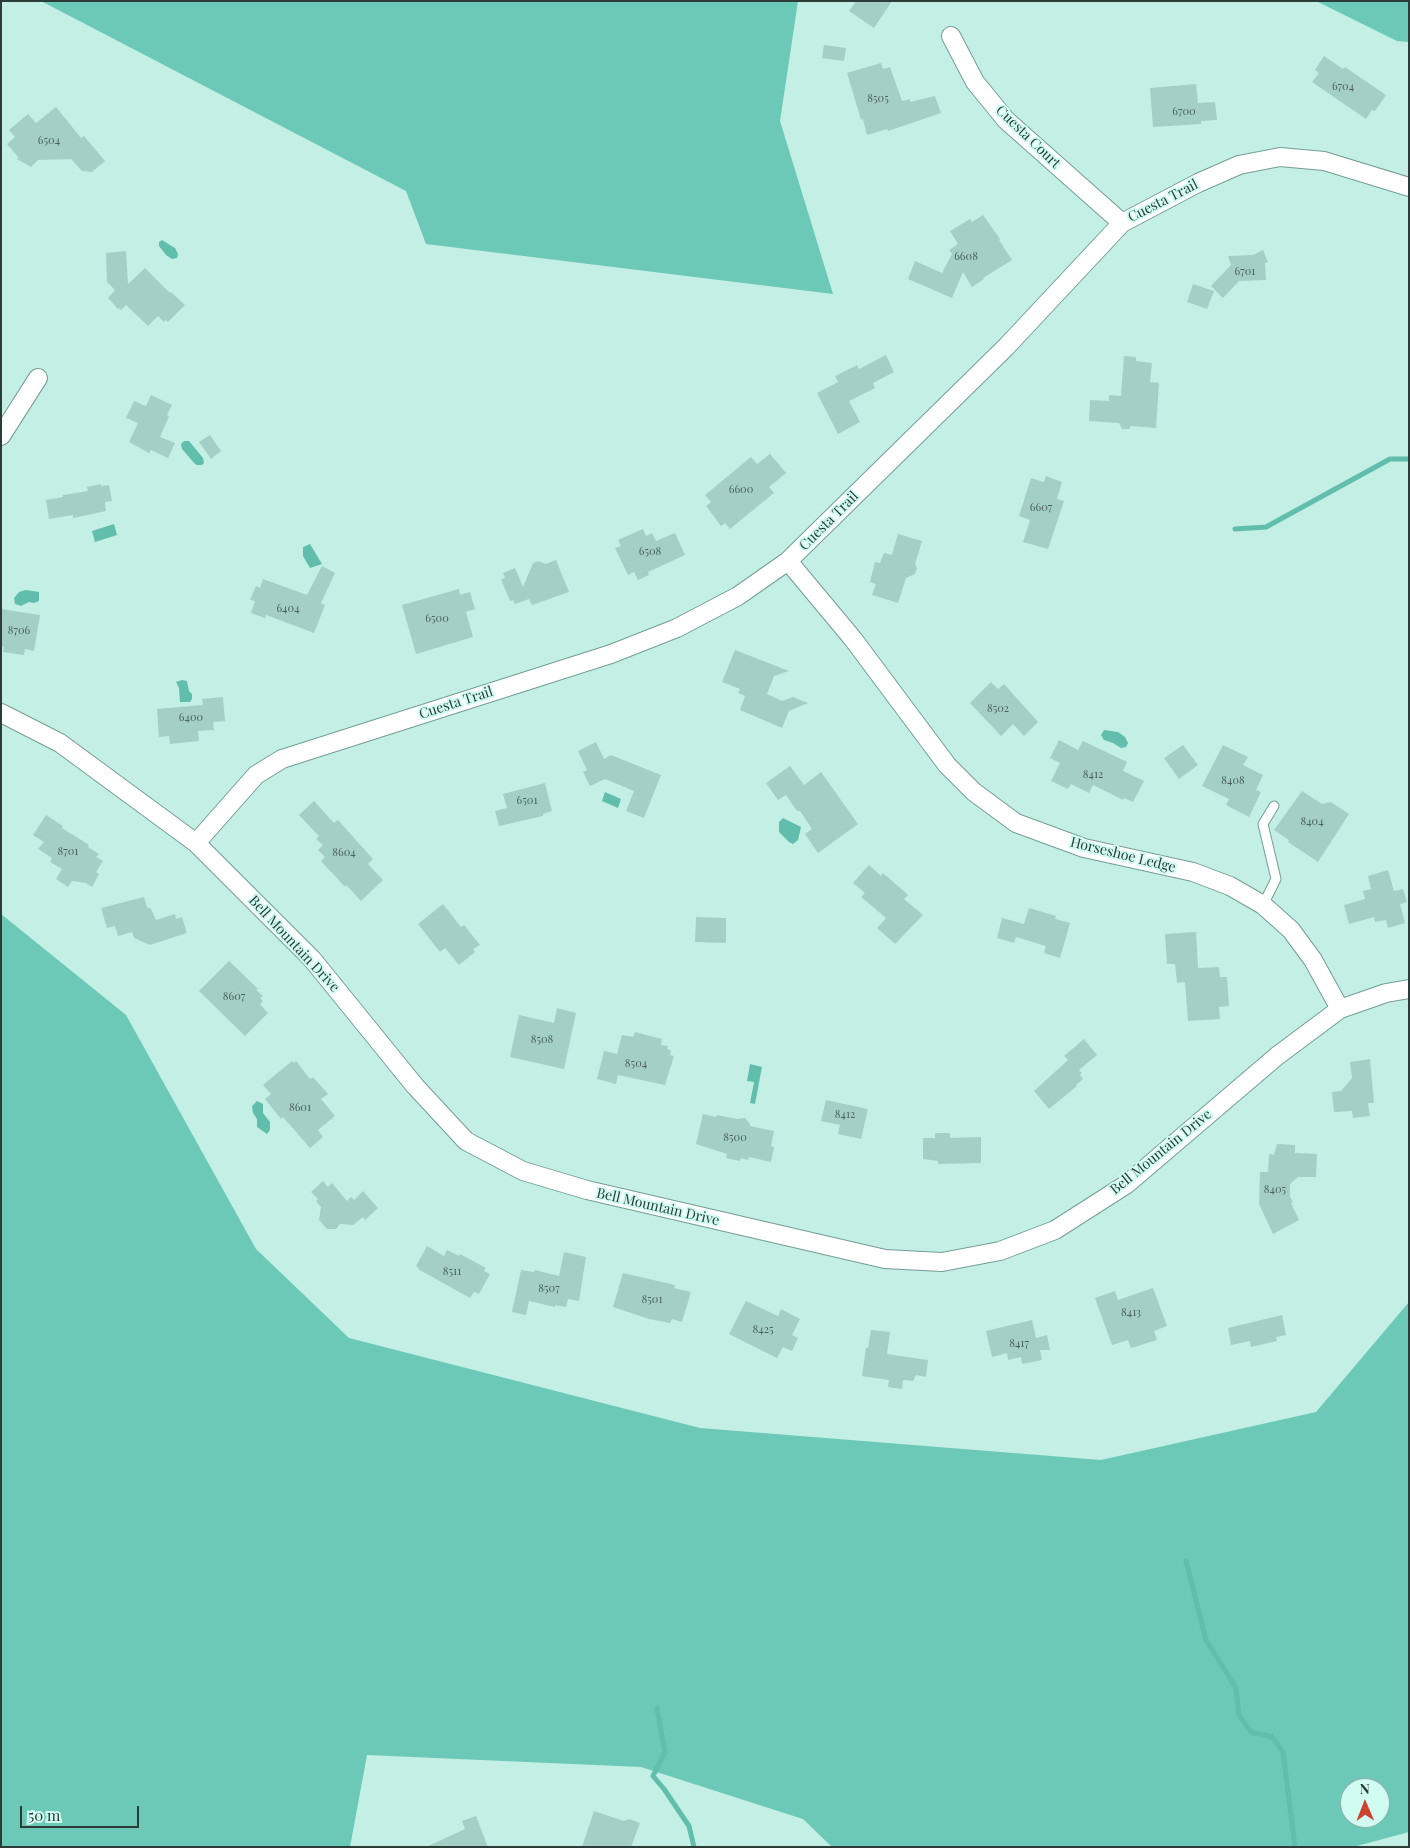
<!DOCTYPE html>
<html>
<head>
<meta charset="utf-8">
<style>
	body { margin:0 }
	#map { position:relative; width:1410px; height:1848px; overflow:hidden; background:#c3efe5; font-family:"Playfair Display",serif }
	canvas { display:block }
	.frame { position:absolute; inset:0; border:2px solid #2c3d39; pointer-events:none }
	.north { position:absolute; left:1340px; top:1778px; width:50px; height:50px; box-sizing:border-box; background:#d0fcf2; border:1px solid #8eb0a8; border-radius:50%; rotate:359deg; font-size:14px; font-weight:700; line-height:20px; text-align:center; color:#2c3d39 }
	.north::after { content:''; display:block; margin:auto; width:18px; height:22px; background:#ce4230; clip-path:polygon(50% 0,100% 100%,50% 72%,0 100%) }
	.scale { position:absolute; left:20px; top:1806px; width:119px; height:22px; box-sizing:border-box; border:2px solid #2c3d39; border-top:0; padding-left:6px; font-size:15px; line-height:18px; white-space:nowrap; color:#2c3d39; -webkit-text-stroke:4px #d0fcf2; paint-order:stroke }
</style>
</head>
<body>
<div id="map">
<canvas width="1410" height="1848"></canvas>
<div class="frame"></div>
<div class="north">N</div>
<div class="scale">50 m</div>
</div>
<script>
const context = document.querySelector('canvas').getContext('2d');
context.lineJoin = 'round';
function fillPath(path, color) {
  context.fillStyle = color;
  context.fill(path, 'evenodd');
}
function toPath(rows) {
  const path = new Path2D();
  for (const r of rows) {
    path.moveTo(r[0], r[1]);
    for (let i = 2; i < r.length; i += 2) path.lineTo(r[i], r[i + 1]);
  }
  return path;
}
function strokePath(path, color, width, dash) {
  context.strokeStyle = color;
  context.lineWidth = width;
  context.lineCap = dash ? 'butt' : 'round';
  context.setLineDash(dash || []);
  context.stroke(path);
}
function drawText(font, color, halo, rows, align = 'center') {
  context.font = font + ' "Playfair Display",serif';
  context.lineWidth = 4;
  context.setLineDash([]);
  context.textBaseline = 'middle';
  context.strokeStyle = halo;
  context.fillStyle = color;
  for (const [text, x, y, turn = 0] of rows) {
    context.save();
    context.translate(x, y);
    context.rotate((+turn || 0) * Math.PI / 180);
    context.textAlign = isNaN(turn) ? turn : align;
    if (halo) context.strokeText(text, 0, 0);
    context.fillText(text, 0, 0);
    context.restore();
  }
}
fillPath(toPath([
	[41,1,798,1,780,121,833,294,426,244,406,191],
	[1316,1,1409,1,1409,42,1397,41],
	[1,914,126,1015,256,1249,349,1338,700,1428,1101,1460,1316,1412,1409,1302,1409,1832,1353,1847,832,1847,803,1819,641,1767,367,1755,350,1847,1,1847],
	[1350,1788,1380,1788,1380,1818,1350,1818]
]), '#6cc8b7');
fillPath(toPath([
	[162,240,175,248,178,254,177,258,172,259,166,255,159,246,159,242],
	[184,441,189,441,203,458,204,463,202,465,197,465,195,464,182,449,181,444],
	[114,524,117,535,95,542,92,531],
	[310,544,322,564,310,568,303,556,303,547],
	[26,590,39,592,39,601,34,603,29,602,21,606,15,604,14,598,19,592],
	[182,680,187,681,189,691,192,694,192,699,190,702,180,702,179,688,176,682],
	[1104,730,1118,732,1125,737,1128,743,1126,747,1121,748,1113,743,1104,740,1101,735],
	[605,792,621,799,618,808,602,801],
	[783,818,801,827,798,840,793,844,789,842,779,832,779,822],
	[750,1064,762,1067,755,1104,750,1103,754,1082,747,1081],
	[257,1101,263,1104,263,1113,270,1122,270,1130,267,1134,257,1127,257,1119,253,1113,252,1106]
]), '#61bdac');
strokePath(toPath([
	[1235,529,1266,527,1390,459,1409,459],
	[1186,1561,1206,1640,1236,1688,1239,1715,1251,1732,1272,1737,1283,1752,1295,1847],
	[657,1708,665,1752,653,1776,664,1789,689,1826,694,1847]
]), '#61bdac', 5);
fillPath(toPath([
	[856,1,892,1,874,28,849,11],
	[824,45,846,48,844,61,822,58],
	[1324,56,1343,69,1345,67,1386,95,1375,111,1372,110,1366,119,1312,82,1319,73,1315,70],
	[881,63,883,69,890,67,902,101,910,99,910,102,935,96,941,113,888,131,887,129,867,135,863,119,861,120,847,73],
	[1196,84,1198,103,1215,102,1217,120,1201,121,1201,124,1153,127,1150,88],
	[56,107,81,138,84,136,105,161,92,172,82,171,71,159,38,160,31,167,17,159,18,157,7,144,15,137,9,130,28,114,36,123],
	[983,215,1000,239,999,240,1012,260,983,278,984,279,972,287,963,272,952,298,908,279,915,261,942,273,952,254,949,250,958,244,950,231,970,219,972,222],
	[1263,250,1268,262,1265,263,1266,280,1239,281,1223,298,1211,286,1231,265,1228,256,1253,255],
	[126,251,128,284,145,268,170,293,171,292,185,305,168,322,165,320,164,322,158,316,148,326,126,305,121,310,119,308,118,309,108,298,115,290,107,282,106,253],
	[1193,284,1214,291,1207,309,1187,302],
	[886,355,894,372,873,383,875,388,849,401,860,422,838,434,817,393,838,382,835,376,857,365,859,369],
	[1124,356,1136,357,1136,361,1152,363,1150,382,1159,383,1156,428,1131,426,1129,429,1122,429,1119,423,1089,421,1090,400,1109,401,1109,395,1121,396],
	[151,395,172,405,167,415,169,416,160,437,175,443,168,458,151,450,149,453,129,442,138,423,126,418,134,401,146,406],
	[210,435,221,451,211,459,199,442],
	[770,454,786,473,769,487,774,493,730,529,725,523,721,526,706,506,711,502,705,495,751,457,757,464],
	[1046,476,1062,482,1057,499,1064,501,1048,549,1023,542,1030,520,1019,516,1031,478,1044,482],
	[101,484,101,486,109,485,112,501,105,502,106,511,73,518,73,515,49,519,46,500,63,497,63,495,88,491,87,487],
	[643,529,646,536,652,533,656,541,675,533,685,555,648,572,649,575,638,580,634,572,628,575,615,548,621,546,618,540],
	[898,534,922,541,915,564,917,568,915,574,906,578,898,603,872,595,876,584,870,582,875,562,880,563,884,553,892,555],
	[556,560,569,592,532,605,529,599,515,604,513,600,510,601,501,579,505,578,503,573,515,568,523,587,533,563,538,561,546,564],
	[322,566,335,573,321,603,325,605,314,633,266,615,265,618,251,613,255,601,250,600,256,586,260,588,263,579,307,595],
	[459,589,460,595,470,592,475,609,466,612,473,637,416,654,402,605],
	[1,609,40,615,34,651,25,649,24,655,3,652,4,647,1,646],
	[735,650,789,671,774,676,767,694,782,701,793,697,808,703,789,711,782,728,740,710,745,696,738,693,740,689,722,682],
	[991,682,998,689,1004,684,1038,722,1024,736,1013,724,1001,736,970,703],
	[223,697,225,721,213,722,214,730,198,731,199,741,170,744,169,736,159,737,157,709,203,705,202,699],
	[1059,740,1078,750,1083,741,1127,762,1123,771,1144,781,1133,802,1124,798,1123,800,1093,785,1089,793,1071,784,1068,789,1051,781,1060,763,1050,758],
	[596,742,604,759,611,755,661,775,644,818,626,811,634,791,605,779,590,786,583,772,587,770,578,751],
	[1183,745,1198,765,1179,779,1164,758],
	[1223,745,1248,757,1243,765,1263,775,1256,790,1261,792,1249,817,1226,805,1229,799,1202,786],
	[790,766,804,785,821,772,858,824,818,853,805,834,812,829,800,811,797,811,786,795,778,800,766,783],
	[545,783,552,811,543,814,543,816,499,826,495,811,507,808,503,794],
	[1302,791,1322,804,1331,802,1349,814,1318,862,1288,842,1289,840,1274,830],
	[314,801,334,823,338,820,373,859,368,864,383,880,361,901,346,885,345,887,321,861,325,857,318,850,323,845,316,839,319,836,299,815],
	[46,815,63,826,62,828,89,845,88,847,99,854,96,857,103,861,96,872,99,874,92,887,86,883,72,881,68,887,56,879,62,869,50,862,52,858,38,849,44,842,33,835],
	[869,865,881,876,883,873,908,895,904,899,923,915,895,944,877,928,886,918,861,897,865,893,853,883],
	[1388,870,1394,891,1403,889,1407,902,1400,904,1405,923,1388,928,1386,920,1375,922,1374,917,1349,924,1344,905,1365,899,1363,891,1371,889,1368,876],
	[144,897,147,907,151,909,156,920,175,914,176,919,182,917,187,933,150,945,134,938,132,932,118,936,115,926,107,928,101,908],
	[443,904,461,927,464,925,480,945,473,949,475,952,459,965,445,948,440,952,418,924],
	[1029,908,1056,916,1055,919,1070,923,1060,958,1044,953,1046,946,1016,937,1014,943,997,938,1002,918,1024,924],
	[696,917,726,918,726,943,695,942],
	[1196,932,1198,968,1219,967,1220,977,1227,977,1229,1006,1219,1007,1220,1019,1188,1021,1185,982,1177,983,1175,964,1167,964,1165,934],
	[229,961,258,989,256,990,263,996,260,998,263,1001,260,1004,268,1013,245,1036,199,991],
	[557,1008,576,1013,564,1069,510,1057,519,1015,554,1023],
	[635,1032,662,1039,661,1045,668,1046,667,1049,671,1050,670,1055,674,1056,665,1085,618,1075,616,1084,597,1079,604,1051,617,1054,622,1035,633,1037],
	[1084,1039,1097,1055,1079,1070,1082,1073,1080,1075,1083,1079,1076,1085,1077,1086,1049,1109,1034,1091,1068,1060,1064,1056],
	[1370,1059,1374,1103,1368,1103,1370,1116,1353,1118,1352,1111,1334,1112,1332,1092,1341,1091,1352,1078,1350,1062],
	[292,1061,294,1063,296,1061,310,1079,313,1077,328,1094,321,1099,335,1116,318,1130,323,1137,310,1148,283,1117,281,1119,265,1099,271,1094,263,1085],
	[826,1100,868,1109,861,1139,838,1134,840,1125,821,1121],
	[703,1114,716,1117,717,1115,737,1119,745,1118,750,1124,750,1126,774,1131,771,1146,774,1147,771,1162,749,1157,748,1160,741,1158,740,1161,726,1158,727,1154,696,1144],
	[935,1133,950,1133,950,1138,981,1137,981,1163,938,1164,938,1161,923,1159,923,1138,935,1138],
	[1277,1144,1295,1145,1295,1153,1317,1154,1316,1177,1298,1177,1290,1184,1290,1196,1293,1202,1291,1203,1299,1220,1273,1234,1259,1204,1260,1172,1268,1172,1269,1154,1274,1155],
	[323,1181,328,1187,332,1183,347,1201,351,1197,354,1200,363,1191,378,1208,365,1220,363,1217,353,1225,340,1224,336,1229,327,1229,319,1220,321,1207,316,1201,318,1199,311,1192],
	[427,1246,444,1256,447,1250,459,1256,460,1254,486,1268,484,1271,490,1274,479,1294,474,1292,470,1298,418,1269,419,1268,416,1266],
	[564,1252,586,1257,579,1301,568,1299,566,1307,555,1305,555,1307,529,1301,526,1315,512,1312,521,1270,534,1272,535,1270,559,1276],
	[623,1273,675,1285,674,1288,691,1292,682,1322,672,1319,670,1323,649,1319,613,1307],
	[1153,1288,1167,1326,1154,1331,1157,1340,1131,1348,1128,1340,1112,1345,1095,1298,1115,1291,1118,1300],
	[746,1301,778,1316,781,1309,800,1319,792,1335,798,1338,792,1351,783,1347,777,1358,729,1334],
	[1282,1315,1286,1335,1276,1337,1277,1341,1251,1347,1250,1341,1231,1345,1228,1328],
	[1032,1320,1036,1338,1047,1335,1050,1350,1040,1350,1042,1360,1022,1364,1021,1357,1008,1360,1007,1353,992,1357,986,1331],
	[871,1330,890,1332,887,1354,928,1360,926,1377,916,1375,913,1381,903,1380,902,1389,888,1387,889,1380,862,1376,866,1348,868,1348],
	[594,1811,624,1821,629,1819,640,1823,631,1847,582,1847],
	[476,1816,488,1847,426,1847,465,1829,462,1821]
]), '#a4cfc6');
const lane = toPath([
	[1263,905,1276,879,1263,824,1274,806]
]);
const street = toPath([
	[951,36,975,82,1006,120,1122,223],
	[1,436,38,378],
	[788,561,853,639,947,765,974,792,1016,823,1084,848,1193,872,1230,886,1263,905,1291,930,1313,960,1340,1009],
	[1,713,60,743,196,843,312,959,415,1086,466,1141,523,1171,587,1190,885,1259,942,1262,1000,1251,1055,1230,1127,1184,1277,1056,1340,1009,1386,993,1409,989],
	[196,843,256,775,282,759,611,654,677,628,738,596,788,561,1006,347,1122,223,1198,183,1239,165,1280,157,1324,161,1409,187]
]);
strokePath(lane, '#749e95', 11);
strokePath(street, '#749e95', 20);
strokePath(lane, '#fff', 9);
strokePath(street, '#fff', 18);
drawText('11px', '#4a625c', null, [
	["6704",1343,87],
	["8505",878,99],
	["6700",1184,112],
	["6504",49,141],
	["6608",966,257],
	["6701",1245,272],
	["6600",741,490],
	["6607",1041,508],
	["6508",650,552],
	["6404",288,609],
	["6500",437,619],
	["8706",19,631],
	["8502",998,709],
	["6400",191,718],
	["8412",1093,775],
	["8408",1233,781],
	["6501",527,801],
	["8404",1312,822],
	["8701",68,852],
	["8604",344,853],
	["8607",234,997],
	["8508",542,1040],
	["8504",636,1064],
	["8601",300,1108],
	["8412",845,1115],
	["8500",735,1138],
	["8405",1275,1190],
	["8511",452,1272],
	["8507",549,1289],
	["8501",652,1300],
	["8413",1131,1313],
	["8425",763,1330],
	["8417",1019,1344]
]);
drawText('14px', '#2c3d39', '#d0fcf2', [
	["Cuesta Court",1028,137,44],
	["Cuesta Trail",1163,201,-27],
	["Cuesta Trail",829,521,-45],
	["Cuesta Trail",456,703,-18],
	["Horseshoe Ledge",1123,855,14],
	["Bell Mountain Drive",294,944,47],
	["Bell Mountain Drive",1161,1152,-39],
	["Bell Mountain Drive",658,1207,13]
]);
</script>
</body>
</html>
